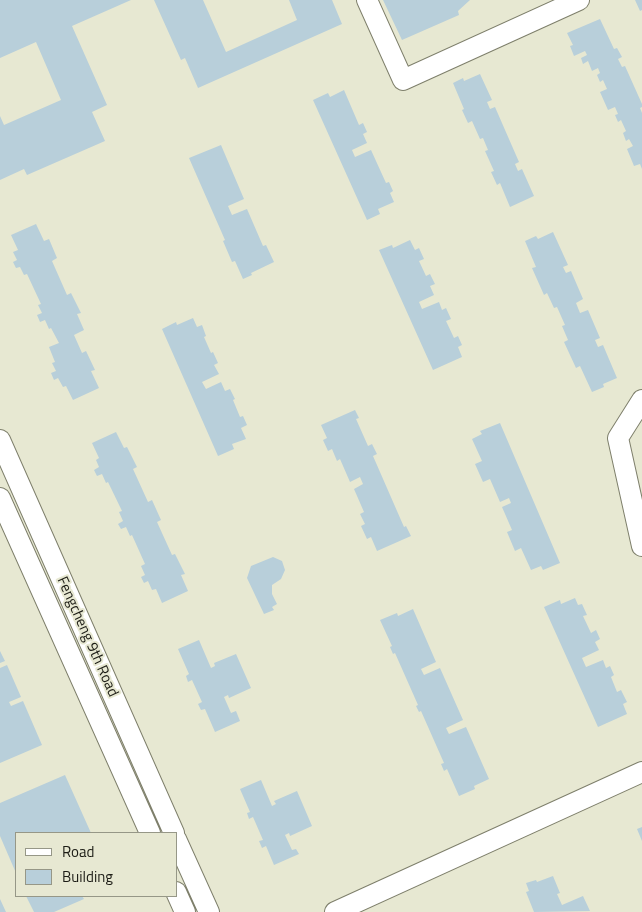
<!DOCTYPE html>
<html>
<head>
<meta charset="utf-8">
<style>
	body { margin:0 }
	#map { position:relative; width:642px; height:912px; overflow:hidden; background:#e7e8d2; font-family:"Titillium Web",sans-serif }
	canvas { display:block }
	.legend { position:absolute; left:15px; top:832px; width:162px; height:65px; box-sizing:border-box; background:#e7e8d2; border:1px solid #969787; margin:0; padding:6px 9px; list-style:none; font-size:15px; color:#1d1d16 }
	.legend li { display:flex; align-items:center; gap:10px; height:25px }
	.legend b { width:25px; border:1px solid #969787 }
</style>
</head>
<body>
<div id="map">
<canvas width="642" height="912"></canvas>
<ul class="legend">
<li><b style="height:6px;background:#fff"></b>Road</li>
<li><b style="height:14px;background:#b8cfda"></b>Building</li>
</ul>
</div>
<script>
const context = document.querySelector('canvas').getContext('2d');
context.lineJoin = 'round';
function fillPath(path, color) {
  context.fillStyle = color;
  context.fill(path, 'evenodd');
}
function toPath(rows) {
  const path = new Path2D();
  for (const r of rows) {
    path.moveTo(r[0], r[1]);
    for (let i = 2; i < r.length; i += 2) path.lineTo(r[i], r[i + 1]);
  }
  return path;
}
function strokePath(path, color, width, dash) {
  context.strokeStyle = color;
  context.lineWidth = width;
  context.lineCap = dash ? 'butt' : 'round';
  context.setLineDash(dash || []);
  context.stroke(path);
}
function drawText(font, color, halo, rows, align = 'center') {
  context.font = font + ' "Titillium Web",sans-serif';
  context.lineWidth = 4;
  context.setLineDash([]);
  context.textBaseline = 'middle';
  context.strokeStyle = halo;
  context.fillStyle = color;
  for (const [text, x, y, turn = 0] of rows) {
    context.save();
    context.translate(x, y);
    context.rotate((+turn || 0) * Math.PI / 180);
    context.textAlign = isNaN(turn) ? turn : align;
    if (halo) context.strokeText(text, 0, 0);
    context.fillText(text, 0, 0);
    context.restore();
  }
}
fillPath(toPath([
	[0,0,131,0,72,26,107,105,92,112,105,141,27,175,24,169,0,180,0,116,4,125,61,100,36,42,0,58],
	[154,0,203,0,226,52,297,20,289,0,332,0,342,24,198,88,185,58,181,60],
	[383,0,470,0,458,11,459,15,402,40],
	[635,0,642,0,642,10,640,11],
	[600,19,614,49,617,48,622,57,618,59,622,67,625,66,642,104,642,107,640,108,642,113,642,169,640,164,634,166,627,149,633,146,629,139,626,141,623,133,626,131,621,120,618,122,615,115,618,114,615,107,608,110,600,92,607,89,603,80,600,82,597,75,600,73,598,68,592,71,588,61,583,64,581,58,587,55,585,51,574,56,570,46,573,45,567,33],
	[480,74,492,100,487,102,490,109,495,107,519,162,515,164,518,171,522,169,534,196,510,207,500,183,497,185,491,172,494,171,485,151,488,150,483,138,480,139,472,121,468,123,462,110,464,109,453,83,463,78,464,81],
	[344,90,359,125,363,123,367,132,363,134,367,143,352,150,355,157,371,150,386,183,389,182,393,191,390,193,394,202,378,209,380,214,367,220,313,100,328,93,330,97],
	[221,145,244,199,228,206,232,215,247,209,263,246,266,245,274,262,251,273,252,275,243,279,235,261,232,262,223,241,225,240,189,158],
	[36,224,44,241,49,239,57,258,52,261,67,295,71,293,81,313,77,314,84,330,74,335,82,353,86,351,95,370,91,371,99,388,73,400,66,386,63,387,58,378,54,380,51,373,56,371,52,363,55,362,49,347,59,343,51,328,49,329,45,320,40,322,37,315,42,313,38,305,41,304,27,274,24,275,20,267,16,268,13,262,17,260,13,252,18,250,11,235],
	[553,232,568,265,563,267,566,273,571,271,583,299,576,303,580,313,588,310,600,338,595,340,598,347,603,345,617,378,603,384,604,387,592,392,580,366,576,368,564,342,568,340,562,326,565,325,557,307,554,308,547,293,544,295,532,268,536,267,525,241,536,236,538,239],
	[410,240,415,250,419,248,424,259,419,261,426,276,430,274,435,284,430,286,434,295,419,302,422,309,439,302,442,310,446,308,451,319,446,321,454,338,458,336,462,345,458,347,462,357,433,370,379,250,392,245,393,248],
	[193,318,197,327,202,325,206,336,204,337,211,353,213,352,218,363,214,365,219,374,202,382,206,389,221,382,225,391,230,389,235,399,233,400,240,417,243,416,247,425,241,428,246,439,232,444,234,449,218,456,162,329,176,322,177,325],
	[355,410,359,418,356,419,368,446,372,444,377,454,373,456,404,527,406,526,411,536,377,551,371,537,367,539,361,526,365,524,360,514,364,512,354,489,363,484,360,477,350,482,340,459,337,461,332,449,328,451,323,440,327,438,321,425],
	[500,423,560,563,543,570,541,566,531,570,521,548,515,551,507,532,512,530,502,507,511,503,509,498,500,502,490,479,483,482,475,464,482,461,472,439,482,434,480,431],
	[116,432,124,448,127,447,137,467,133,469,148,502,152,500,161,520,157,522,172,555,175,554,185,574,181,575,188,591,162,603,156,589,152,590,148,581,144,583,141,577,145,575,141,566,145,564,132,535,130,536,126,527,121,529,118,524,123,521,119,512,122,511,108,482,106,483,102,474,97,476,94,470,99,467,96,460,99,458,92,443],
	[273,557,282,561,285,570,281,579,272,585,272,594,277,604,272,607,274,610,264,614,247,578,251,566],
	[575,598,578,605,582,604,587,615,583,616,591,633,596,630,600,639,595,642,599,650,582,658,586,667,603,660,606,668,610,666,614,675,611,677,617,692,621,690,627,702,623,704,627,714,598,727,544,607,560,600,561,604],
	[413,609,436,662,421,669,424,675,440,668,463,720,446,728,449,734,466,727,489,779,474,786,475,789,459,796,447,769,444,771,441,764,444,763,421,711,419,712,416,706,418,705,395,653,393,654,390,647,392,646,380,620,397,613,398,616],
	[199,640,211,668,215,666,214,663,236,654,251,688,229,698,228,695,224,697,231,713,236,711,240,721,215,732,205,709,201,710,198,704,202,702,192,680,188,682,186,676,189,674,178,649],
	[0,651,5,661,0,663],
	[7,665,21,697,9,702,11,706,23,701,42,745,0,763,0,668],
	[65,775,91,833,16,833,16,873,0,836,0,803],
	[261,780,272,806,276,804,274,801,297,791,312,826,290,836,289,833,285,835,292,850,296,849,299,854,274,865,266,846,262,848,259,841,263,840,253,817,249,819,247,813,250,812,240,789],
	[642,827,642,841,637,829],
	[553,876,560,893,557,894,562,905,583,896,590,911,534,912,526,892,529,891,526,883,536,880,537,882],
	[26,896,82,896,84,899,54,912,34,912],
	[0,899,6,912,0,912]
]), '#b8cfda');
const minor = toPath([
	[367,0,403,80,579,0],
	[642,400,618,438,642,546],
	[0,440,174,833],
	[0,498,150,833],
	[176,839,209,912],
	[176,892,185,912],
	[335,912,642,772]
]);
strokePath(minor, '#7e7f6b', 22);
strokePath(minor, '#fff', 20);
drawText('15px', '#1d1d16', '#e7e8d2', [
	["Fengcheng 9th Road",87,637,66]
]);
</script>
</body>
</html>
